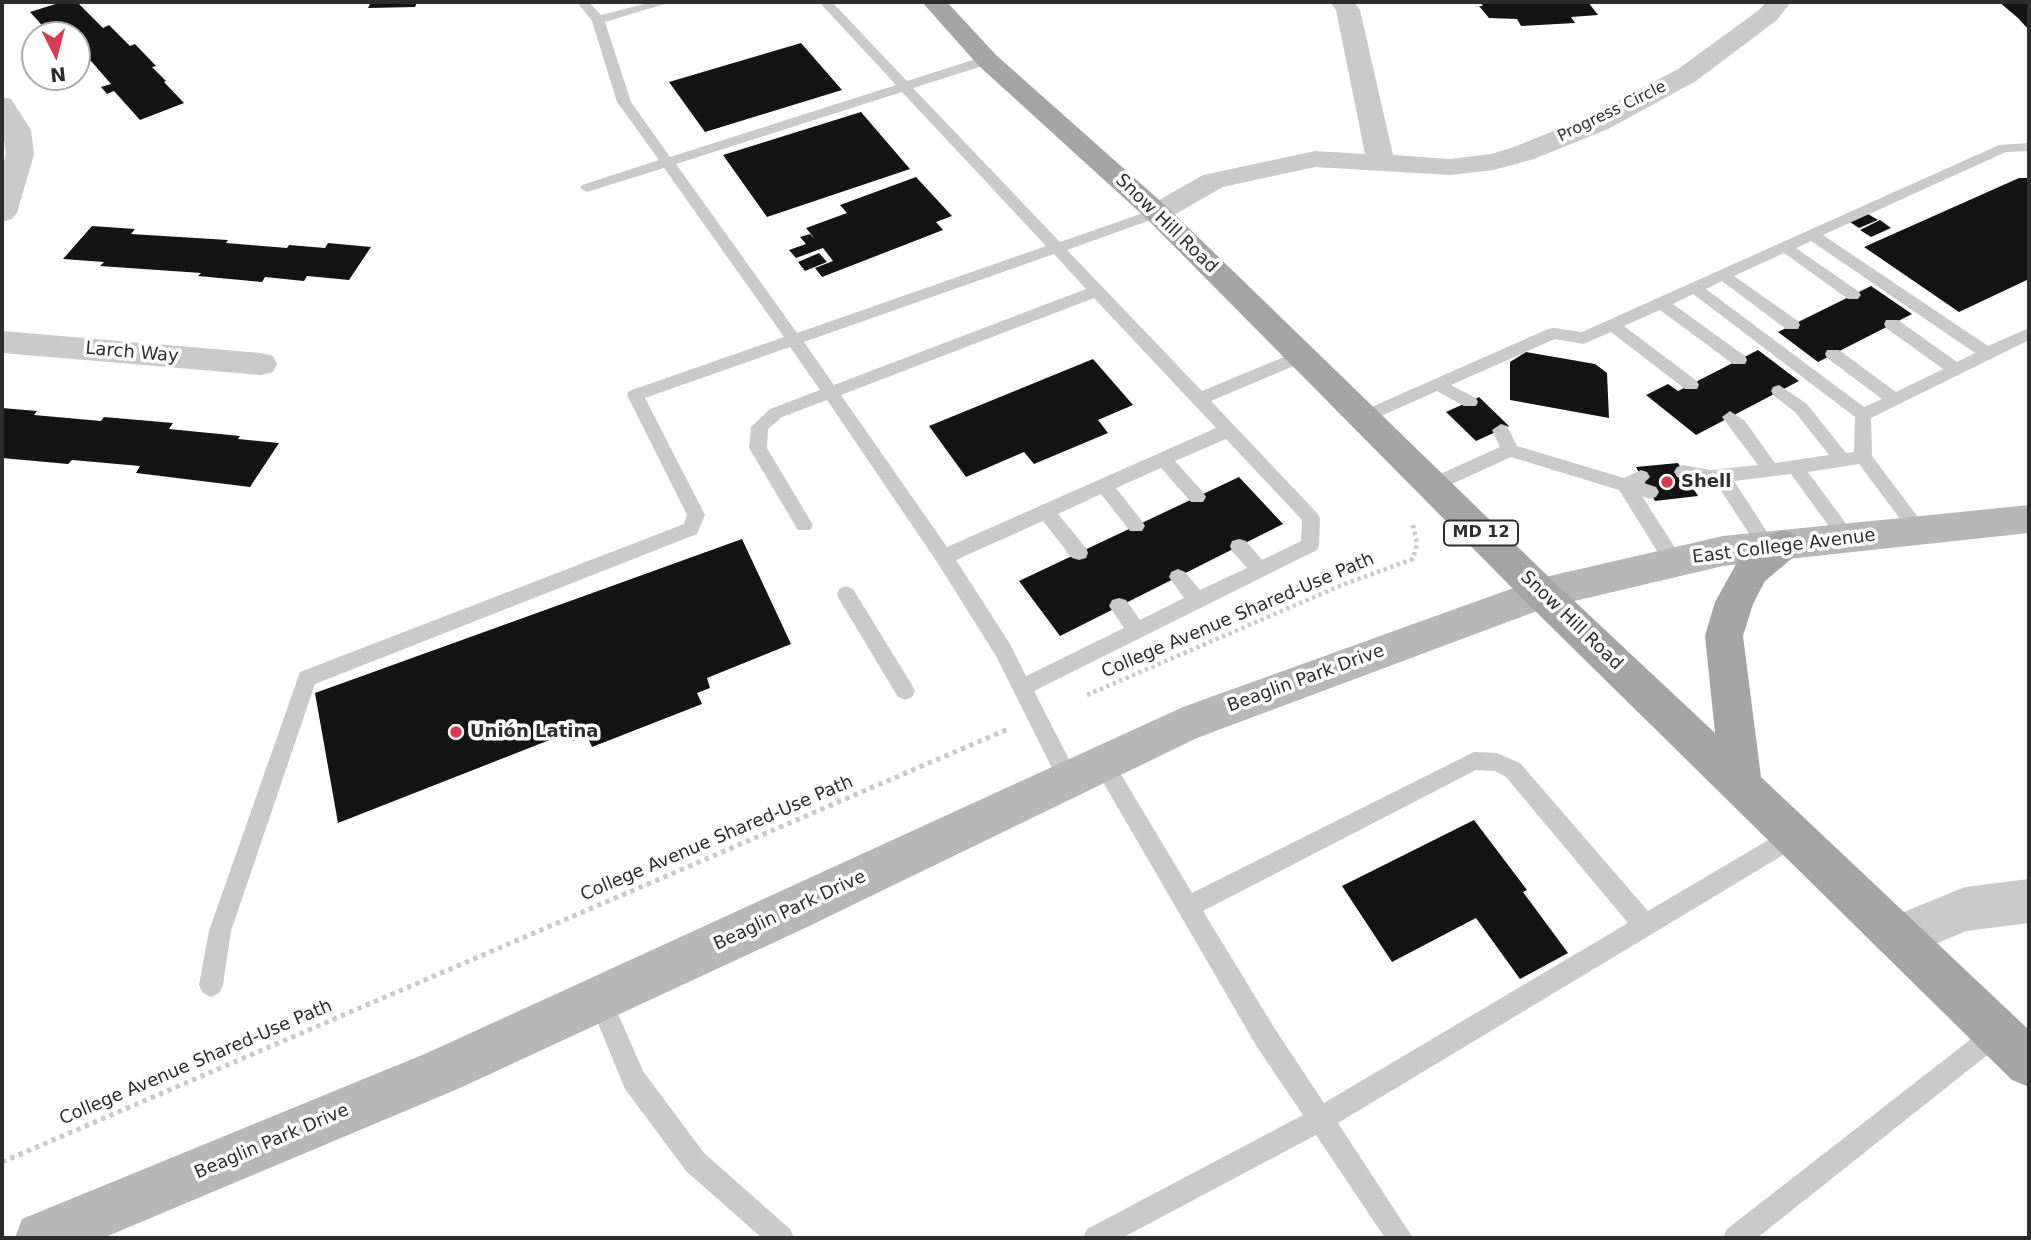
<!DOCTYPE html>
<html>
<head>
<meta charset="utf-8">
<style>
	body { margin:0 }
	#map { position:relative; width:2031px; height:1240px; overflow:hidden; background:#fff; font-family:"DejaVu Sans",sans-serif }
	canvas { display:block }
	.frame { position:absolute; inset:0; border:4px solid #2d2d2d; pointer-events:none }
	.north { position:absolute; left:21px; top:21px; width:70px; height:70px; box-sizing:border-box; background:#fff; border:2px solid #ababab; border-radius:50%; rotate:174deg; font-size:19px; font-weight:700; line-height:28px; text-align:center; color:#2d2d2d }
	.north::after { content:''; display:block; margin:auto; width:24px; height:32px; background:#d93a50; clip-path:polygon(50% 0,100% 100%,50% 72%,0 100%) }
</style>
</head>
<body>
<div id="map">
<canvas width="2031" height="1240"></canvas>
<div class="frame"></div>
<div class="north">N</div>
</div>
<script>
const context = document.querySelector('canvas').getContext('2d');
context.lineJoin = 'round';
function fillPath(path, color) {
  context.fillStyle = color;
  context.fill(path, 'evenodd');
}
function toPath(rows) {
  const path = new Path2D();
  for (const r of rows) {
    path.moveTo(r[0], r[1]);
    for (let i = 2; i < r.length; i += 2) path.lineTo(r[i], r[i + 1]);
  }
  return path;
}
function strokePath(path, color, width, dash) {
  context.strokeStyle = color;
  context.lineWidth = width;
  context.lineCap = dash ? 'butt' : 'round';
  context.setLineDash(dash || []);
  context.stroke(path);
}
function drawText(font, color, halo, rows, align = 'center') {
  context.font = font + ' "DejaVu Sans",sans-serif';
  context.lineWidth = 7;
  context.setLineDash([]);
  context.textBaseline = 'middle';
  context.strokeStyle = halo;
  context.fillStyle = color;
  for (const [text, x, y, turn = 0] of rows) {
    context.save();
    context.translate(x, y);
    context.rotate((+turn || 0) * Math.PI / 180);
    context.textAlign = isNaN(turn) ? turn : align;
    if (halo) context.strokeText(text, 0, 0);
    context.fillText(text, 0, 0);
    context.restore();
  }
}
fillPath(toPath([
	[62,2,77,2,103,28,109,25,130,46,135,44,156,66,152,67,166,81,164,82,184,103,140,120,114,91,107,94,101,87,111,84,91,61,86,63,77,53,77,35,55,35,51,31,48,32,30,12],
	[371,2,417,2,415,7,368,8],
	[1480,2,1588,2,1598,15,1571,17,1575,23,1521,26,1517,19,1489,18,1479,6,1483,6],
	[1999,2,2029,2,2029,30,2018,18],
	[801,43,842,90,705,132,669,82],
	[861,112,910,169,767,217,723,155],
	[916,177,952,216,936,222,943,230,822,277,815,268,833,261,823,248,796,258,789,250,806,244,800,237,810,234,815,239,806,228,847,213,840,205],
	[2019,178,2029,178,2029,279,1959,312,1864,247],
	[1868,214,1878,220,1859,228,1850,222],
	[1880,220,1891,228,1871,237,1860,230],
	[92,226,135,229,131,234,228,240,226,243,287,248,289,245,325,248,328,243,371,247,349,280,307,276,304,281,265,277,262,282,198,276,201,273,100,266,104,262,63,259],
	[819,253,827,262,805,271,798,262],
	[1871,286,1912,314,1818,362,1778,332],
	[1758,350,1799,381,1696,435,1646,395,1668,384,1678,391],
	[1526,352,1595,364,1607,373,1609,418,1510,400,1510,362],
	[1093,359,1133,405,1098,420,1108,433,1034,464,1024,452,966,477,929,426],
	[1479,397,1509,426,1476,441,1446,412],
	[2,408,37,411,34,415,101,421,104,417,173,423,169,429,240,436,238,439,279,443,250,487,136,473,140,466,72,460,68,464,2,458],
	[1678,463,1698,496,1655,501,1636,467],
	[1239,477,1283,524,1060,636,1019,581],
	[742,539,791,644,707,678,710,688,697,693,702,704,592,747,587,736,573,741,570,732,338,823,315,693],
	[1474,820,1527,890,1523,892,1568,953,1520,979,1476,918,1392,962,1342,886]
]), '#141414');
strokePath(toPath([
	[1087,695,1342,585,1413,559,1417,544,1413,525]
]), '#cacaca', 4.5, [3.5, 3.5]);
strokePath(toPath([
	[2,1162,1008,729]
]), '#cacaca', 5, [4.5, 4.5]);
fillPath(toPath([
	[577,2,589,2,601,15,652,2,671,2,605,22,631,102,670,157,896,85,819,2,832,2,907,81,982,57,992,57,992,63,913,88,1060,242,1152,210,1162,210,1164,213,1162,216,1067,250,1202,391,1296,352,1308,352,1310,356,1308,360,1211,401,1317,513,1320,518,1319,545,1317,550,1034,691,1079,779,1075,786,1068,789,1061,786,996,656,937,562,827,400,782,417,768,429,767,448,813,525,810,530,798,530,749,448,751,427,770,409,820,390,790,347,645,398,705,515,697,534,315,684,231,931,223,985,219,993,211,997,203,993,199,985,209,931,300,672,684,524,687,515,627,395,629,391,784,337,664,168,587,192,580,188,582,185,659,160,617,102,592,21,577,2],
	[902,92,1046,246,797,333,676,164,902,92],
	[1054,254,1086,289,834,385,804,342,1054,254],
	[1094,298,1216,428,947,547,841,395,1094,298],
	[1226,439,1302,520,1301,541,1262,560,1246,541,1239,539,1232,541,1230,546,1232,551,1247,568,1200,590,1185,572,1178,569,1171,572,1169,577,1184,598,1140,620,1126,600,1119,598,1112,600,1109,606,1124,628,1026,676,1010,644,956,560,1043,521,1072,558,1079,560,1086,558,1088,553,1086,548,1058,514,1101,494,1130,531,1142,531,1145,526,1142,521,1116,488,1161,468,1191,502,1203,502,1206,497,1203,492,1175,461,1226,439],
	[2029,143,2029,151,2006,152,1823,235,1988,346,2029,328,2029,340,1871,418,1872,456,1924,525,1927,530,1924,535,1912,535,1859,464,1808,472,1853,533,1856,538,1853,543,1847,545,1841,543,1791,474,1734,481,1777,547,1775,552,1768,554,1761,552,1716,483,1677,477,1674,472,1677,467,1683,465,1711,470,1758,465,1722,417,1730,411,1745,421,1775,463,1829,455,1795,412,1773,395,1771,391,1773,387,1779,385,1807,404,1846,453,1854,452,1855,417,1693,294,1673,304,1745,356,1747,360,1745,364,1733,364,1660,310,1624,326,1697,381,1699,385,1697,389,1685,389,1611,332,1583,344,1555,339,1451,385,1476,398,1478,402,1476,406,1464,406,1437,391,1370,421,1358,421,1356,417,1358,413,1548,329,1554,328,1582,332,1999,145,2029,143],
	[1811,241,1975,353,1957,362,1898,320,1886,320,1884,324,1886,328,1943,369,1896,392,1839,350,1827,350,1825,354,1827,358,1882,399,1864,407,1706,289,1722,281,1786,329,1798,329,1800,325,1798,321,1734,276,1784,253,1848,299,1858,299,1861,295,1858,291,1796,248,1811,241],
	[1501,424,1507,426,1517,446,1624,478,1641,470,1647,472,1650,477,1644,483,1656,487,1659,492,1656,497,1650,499,1642,496,1681,557,1683,562,1681,567,1674,569,1667,567,1619,490,1511,457,1439,490,1427,490,1424,485,1427,480,1500,447,1492,430,1501,424],
	[846,586,853,589,912,685,915,691,912,697,905,700,898,697,839,599,837,594,839,589,846,586],
	[1474,752,1497,753,1520,763,1648,911,1787,829,1795,826,1803,829,1806,836,1803,843,1338,1123,1413,1238,1385,1238,1316,1135,1122,1238,1083,1238,1087,1229,1303,1115,1257,1047,1096,770,1093,763,1096,756,1103,754,1110,756,1192,893,1474,752],
	[1476,770,1495,771,1506,777,1628,923,1324,1103,1275,1029,1203,911,1476,770],
	[600,987,608,991,643,1071,704,1153,790,1229,794,1238,762,1238,686,1171,625,1089,588,999,592,991,600,987],
	[1997,1021,2005,1025,2009,1033,2005,1041,1757,1238,1723,1238,1727,1229,1989,1025,1997,1021]
]), '#cacaca');
fillPath(toPath([
	[1330,2,1354,2,1360,10,1393,155,1450,159,1491,154,1514,147,1588,117,1678,69,1759,10,1766,2,1791,2,1777,20,1696,81,1608,129,1534,159,1494,170,1450,175,1315,167,1223,187,1167,219,1157,222,1147,219,1142,213,1147,207,1203,175,1315,151,1365,154,1336,10,1330,2],
	[2,97,11,99,31,130,34,154,17,213,12,219,2,222,2,168,6,154,2,127,2,97],
	[2,331,261,353,273,356,277,364,273,372,261,375,2,353,2,331],
	[2029,879,2029,923,1966,931,1900,959,1884,952,1877,936,1884,920,1965,887,2029,879]
]), '#cacaca');
fillPath(toPath([
	[2029,505,2029,533,1723,566,1545,608,1197,738,803,929,460,1088,103,1238,15,1238,22,1219,427,1053,1183,707,1541,578,1723,536,2029,505]
]), '#b7b7b7');
fillPath(toPath([
	[922,2,947,2,996,55,1167,207,1554,582,1715,733,1705,636,1715,602,1739,559,1770,535,1783,530,1796,535,1801,545,1796,555,1765,581,1753,604,1743,636,1761,777,2029,1030,2029,1087,2012,1080,1528,604,1147,219,978,65,922,2]
]), '#a5a5a5');
for (const [x, y, r, color] of [
	[1667,482,7,"#d93a50"],
	[456,732,7,"#d93a50"]
]) {
  const dot = new Path2D();
  dot.arc(x, y, r, 0, 2 * Math.PI);
  context.fillStyle = color;
  context.fill(dot);
  strokePath(dot, '#fff', 2.5);
}
drawText('16px', '#2d2d2d', '#fff', [
	["Progress Circle",1612,112,-26]
]);
for (const [x, y, w] of [
	[1481,533,74]
]) {
  const box = new Path2D();
  box.roundRect(x - w / 2, y - 12.5, w, 25, 5);
  context.fillStyle = '#fff';
  context.fill(box);
  strokePath(box, '#2d2d2d', 2);
}
drawText('bold 16px', '#2d2d2d', null, [
	["MD 12",1481,533]
]);
drawText('18px', '#2d2d2d', '#fff', [
	["Snow Hill Road",1166,224,44],
	["Larch Way",132,353,5],
	["East College Avenue",1784,547,-7],
	["College Avenue Shared-Use Path",1238,616,-23],
	["Snow Hill Road",1571,621,44],
	["Beaglin Park Drive",1306,679,-20],
	["College Avenue Shared-Use Path",717,839,-23],
	["Beaglin Park Drive",790,911,-25],
	["College Avenue Shared-Use Path",196,1063,-23],
	["Beaglin Park Drive",272,1142,-23]
]);
drawText('bold 18px', '#2d2d2d', '#fff', [
	["Shell",1681,482],
	["Unión Latina",470,732]
], 'left');
</script>
</body>
</html>
